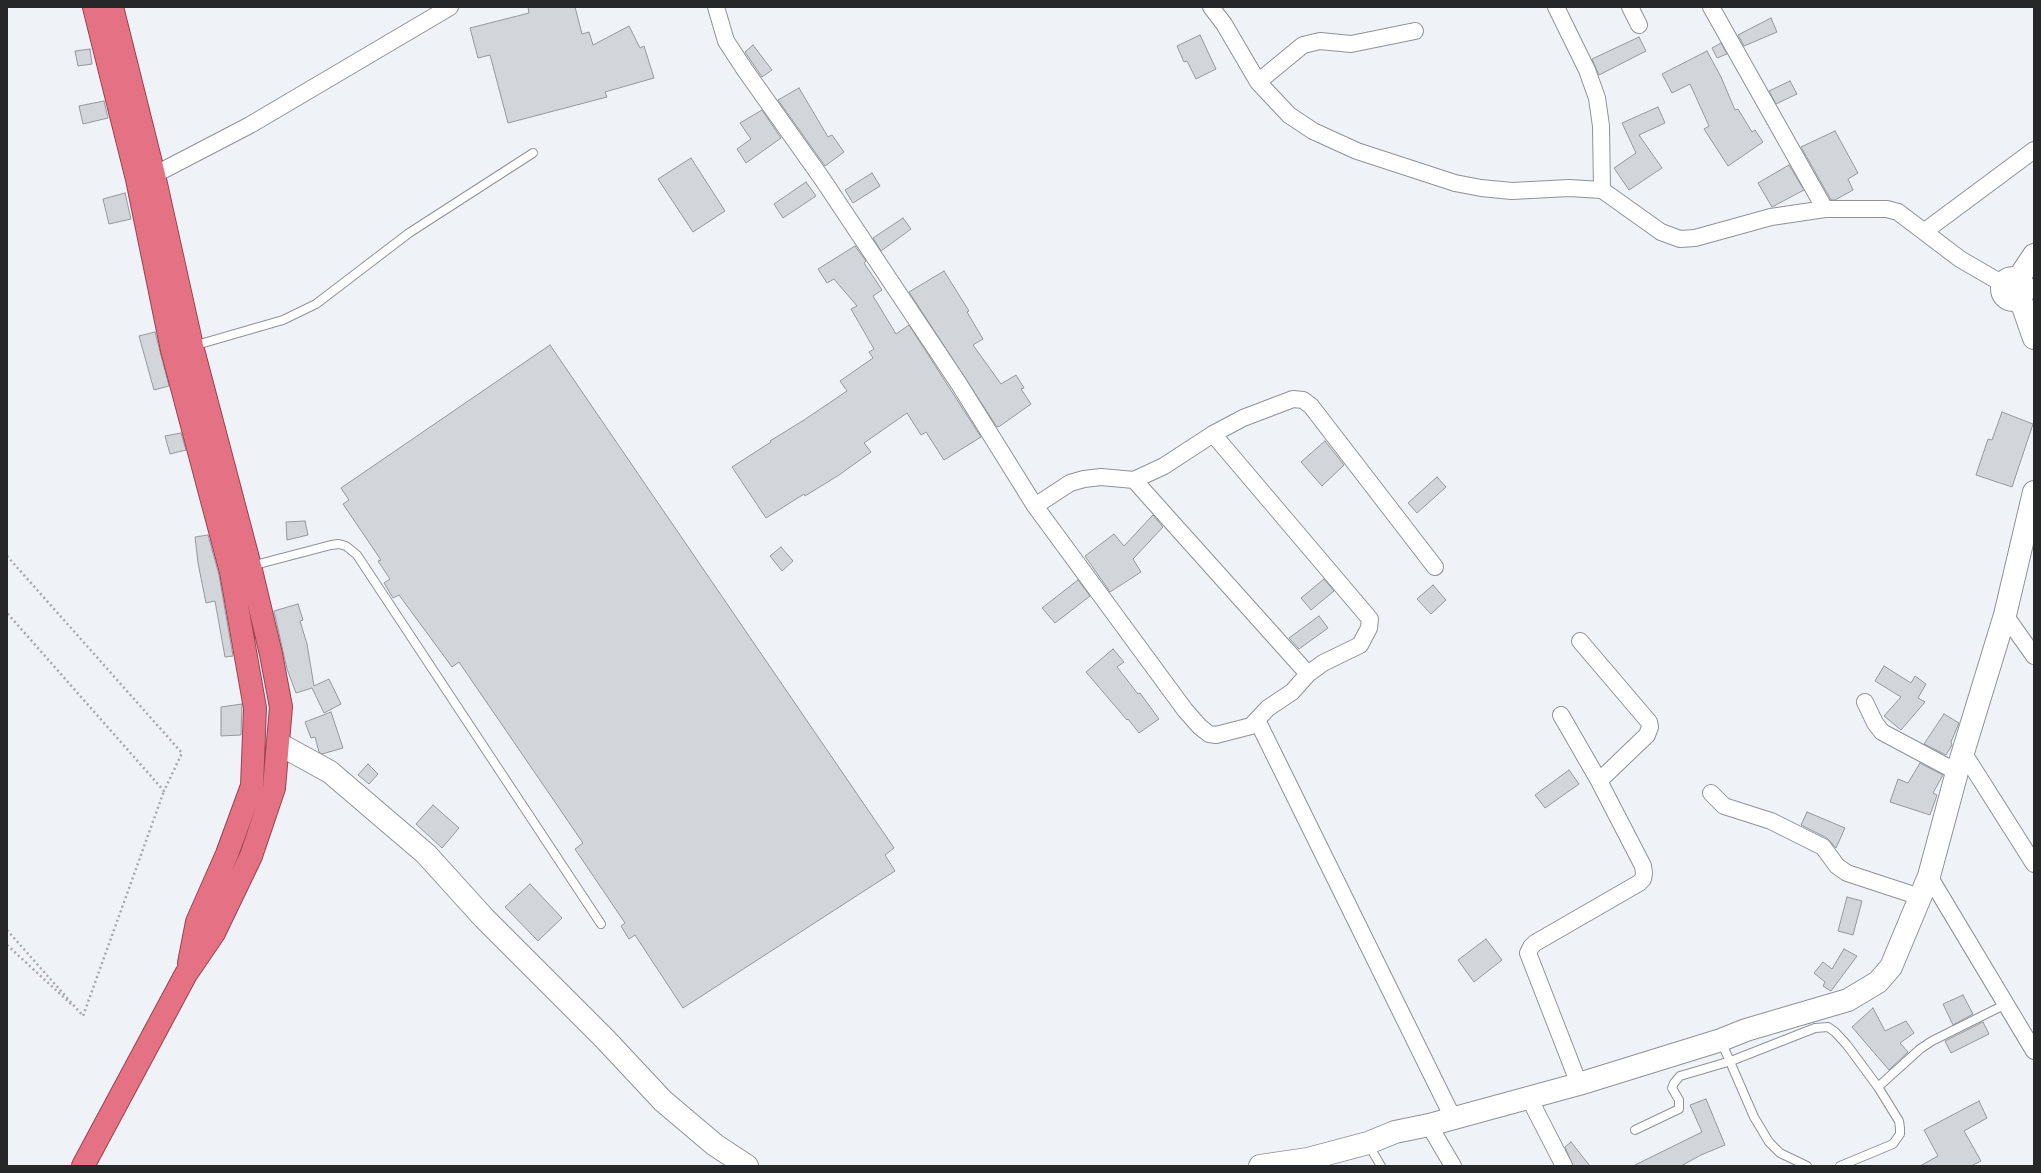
<!DOCTYPE html>
<html>
<head>
<meta charset="utf-8">
<style>
	body { margin:0 }
	#map { position:relative; width:2041px; height:1173px; overflow:hidden; background:#eff2f7; font-family:"Source Sans 3",sans-serif }
	canvas { display:block }
	.frame { position:absolute; inset:0; border:8px solid #262728; pointer-events:none }
</style>
</head>
<body>
<div id="map">
<canvas width="2041" height="1173"></canvas>
<div class="frame"></div>
</div>
<script>
const context = document.querySelector('canvas').getContext('2d');
context.lineJoin = 'round';
function fillPath(path, color) {
  context.fillStyle = color;
  context.fill(path, 'evenodd');
}
function toPath(rows) {
  const path = new Path2D();
  for (const r of rows) {
    if (r.length === 3) {
      path.moveTo(r[0] + r[2], r[1]);
      path.arc(r[0], r[1], r[2], 0, 2 * Math.PI);
      continue;
    }
    path.moveTo(r[0], r[1]);
    for (let i = 2; i < r.length; i += 2) path.lineTo(r[i], r[i + 1]);
  }
  return path;
}
function strokePath(path, color, width, dash) {
  context.strokeStyle = color;
  context.lineWidth = width;
  context.lineCap = dash ? 'butt' : 'round';
  context.setLineDash(dash || []);
  context.stroke(path);
}
const building = toPath([
	[528,7,575,7,582,34,589,32,593,45,629,26,640,48,644,46,654,78,605,92,607,97,508,123,490,55,478,58,470,28,529,13,528,7],
	[1771,18,1777,32,1744,46,1738,35,1771,18],
	[1200,35,1216,69,1196,79,1187,61,1184,62,1177,46,1200,35],
	[1639,37,1646,51,1599,75,1592,59,1639,37],
	[1721,43,1727,54,1717,58,1712,48,1721,43],
	[753,45,772,70,762,77,745,52,753,45],
	[90,49,92,64,78,66,75,51,90,49],
	[1707,51,1721,77,1735,110,1738,109,1752,132,1755,130,1763,142,1728,166,1704,129,1709,126,1690,84,1672,93,1662,74,1707,51],
	[1790,81,1797,94,1776,104,1769,91,1790,81],
	[799,88,828,137,832,135,844,152,825,166,778,100,799,88],
	[104,101,108,118,83,124,79,106,104,101],
	[1658,107,1665,123,1639,135,1662,168,1629,190,1614,168,1636,153,1622,123,1658,107],
	[762,110,781,138,746,163,737,149,751,139,740,123,762,110],
	[1835,131,1858,173,1848,179,1853,190,1835,200,1831,200,1801,147,1835,131],
	[691,158,725,211,693,232,658,179,691,158],
	[1789,165,1804,190,1772,207,1758,183,1789,165],
	[872,173,880,186,853,203,845,190,872,173],
	[806,182,816,196,783,218,774,204,806,182],
	[125,193,131,219,109,224,103,199,125,193],
	[903,218,911,229,881,251,873,238,903,218],
	[855,246,866,261,864,263,882,290,873,296,896,334,909,325,981,437,944,460,926,432,921,435,907,413,864,443,871,452,839,475,805,496,804,494,766,518,732,467,771,442,770,441,804,420,847,391,840,381,873,358,869,352,874,349,851,309,857,306,834,279,827,283,818,269,855,246],
	[944,271,969,311,967,312,983,339,973,345,1001,384,1016,375,1024,388,1021,389,1031,404,1000,426,997,427,909,292,944,271],
	[155,332,169,386,154,390,139,336,155,332],
	[550,345,894,848,885,855,895,871,683,1008,635,935,629,939,621,926,625,923,575,849,583,843,459,662,452,667,399,595,393,598,384,583,390,579,378,561,381,560,343,504,349,500,341,488,550,345],
	[2002,412,2033,424,2012,487,1976,475,1988,439,1992,440,2002,412],
	[181,433,186,450,170,454,165,436,181,433],
	[1325,441,1344,465,1322,486,1301,462,1325,441],
	[1437,477,1446,487,1417,513,1408,503,1437,477],
	[1153,515,1163,527,1133,559,1141,572,1110,592,1085,556,1114,534,1124,546,1153,515],
	[305,521,308,535,287,540,286,522,305,521],
	[208,535,219,575,233,656,225,657,215,601,206,603,198,563,195,537,208,535],
	[781,547,793,561,782,571,770,556,781,547],
	[1324,579,1334,591,1311,610,1301,598,1324,579],
	[1078,580,1090,596,1055,623,1042,608,1078,580],
	[1433,585,1446,600,1431,614,1417,599,1433,585],
	[298,604,303,620,300,621,307,644,314,686,329,679,341,704,324,713,312,688,296,693,287,669,274,611,298,604],
	[1319,616,1328,628,1299,649,1289,638,1319,616],
	[1113,649,1124,662,1117,667,1138,694,1140,693,1159,719,1139,733,1128,719,1127,720,1086,672,1113,649],
	[1884,666,1911,683,1915,676,1926,684,1918,698,1925,702,1901,730,1884,716,1901,697,1875,681,1884,666],
	[242,704,241,735,221,736,221,707,242,704],
	[331,712,343,748,322,754,319,752,315,737,311,738,305,722,331,712],
	[1944,714,1959,723,1951,742,1952,745,1946,755,1924,744,1944,714],
	[1920,763,1943,775,1933,793,1937,795,1930,815,1890,802,1898,779,1908,783,1920,763],
	[368,764,378,774,369,784,358,775,368,764],
	[1569,770,1579,784,1545,808,1535,795,1569,770],
	[433,805,459,828,442,848,416,824,433,805],
	[1807,812,1845,828,1836,848,1827,838,1801,825,1807,812],
	[530,884,562,918,538,941,505,907,530,884],
	[1847,897,1862,901,1853,935,1838,931,1847,897],
	[1486,939,1502,960,1474,982,1458,960,1486,939],
	[1844,949,1857,956,1831,991,1823,986,1825,982,1814,973,1823,962,1832,969,1844,949],
	[1963,995,1973,1014,1953,1025,1943,1004,1963,995],
	[1873,1008,1885,1031,1906,1021,1914,1033,1900,1043,1908,1052,1889,1070,1852,1027,1873,1008],
	[1983,1022,1989,1034,1951,1053,1945,1041,1983,1022],
	[1706,1099,1725,1145,1701,1155,1681,1166,1633,1166,1702,1132,1690,1105,1706,1099],
	[1979,1101,1987,1118,1964,1131,1981,1161,1971,1166,1920,1166,1938,1156,1924,1130,1979,1101],
	[1571,1142,1590,1166,1573,1166,1565,1147,1571,1142]
]);
fillPath(building, '#d2d5d9');
strokePath(building, '#95989c', 1);
const service = toPath([
	[193,346,283,320,316,304,409,233,533,153],
	[251,566,331,545,339,544,346,546,357,555,601,924],
	[1721,1041,1754,1117,1769,1142,1780,1153,1807,1166],
	[1878,1087,1920,1049,1932,1041,2006,1004],
	[1635,1130,1679,1109,1679,1100,1672,1088,1674,1083,1680,1076,1731,1061,1815,1028,1828,1027,1835,1032,1847,1045,1878,1087,1899,1121,1900,1128,1900,1134,1893,1144,1840,1166],
	[1368,1144,1381,1166]
]);
const minor = toPath([
	[716,7,726,41,745,70,823,180,959,384,1035,506,1185,710,1200,727,1209,734,1216,735,1251,726,1268,708,1292,692,1308,674,1323,663,1360,645,1369,628,1370,619,1213,434],
	[1211,7,1224,24,1258,82,1289,115,1313,131,1357,151,1455,183,1481,188,1512,191,1569,188,1602,190,1661,232,1680,239,1695,238,1771,217,1825,209,1887,209,1898,212,1960,259,2003,284],
	[1556,7,1587,70,1597,98,1601,126,1602,190],
	[1630,7,1639,25],
	[1711,7,1825,209],
	[1258,82,1303,45,1320,41,1351,44,1415,31],
	[154,175,250,125,450,7],
	[1925,231,2034,150],
	[1134,480,1308,674],
	[1035,506,1070,483,1084,479,1101,477,1134,480,1164,466,1213,434,1243,418,1293,399,1303,400,1311,406,1435,567],
	[2005,615,2034,656],
	[1580,641,1649,722,1650,727,1647,735,1599,781],
	[1865,702,1875,723,1882,732,1957,772],
	[1561,715,1599,781,1643,866,1644,873,1643,879,1639,883,1535,943,1531,947,1528,953,1579,1084],
	[1257,720,1453,1118],
	[1963,752,2034,864],
	[1711,793,1724,806,1771,821,1823,847,1837,866,1847,873,1920,897],
	[1929,876,2034,1051],
	[1528,1096,1564,1166],
	[1429,1125,1453,1166]
]);
const secondary = toPath([
	[2013,289,11],
	[2018,279,2034,255],
	[2020,298,2034,338],
	[279,744,330,772,426,854,484,918,605,1039,663,1101,715,1145,747,1166],
	[1260,1166,1308,1159,1368,1143,1395,1132,1429,1125,1579,1084,1721,1040,1746,1030,1848,1000,1878,982,1891,967,1929,876,1957,772,2005,615,2034,492]
]);
const trunk = toPath([
	[94,7,137,179,172,350,231,572,255,708,252,786,227,854,197,922,189,963],
	[83,1166,186,974,214,933,251,856,274,788,281,707,271,654,250,566,192,346,154,175,112,7]
]);
strokePath(service, '#8f9297', 10);
strokePath(minor, '#8f9297', 18);
strokePath(secondary, '#8f9297', 24);
strokePath(trunk, '#9d4150', 24);
strokePath(toPath([
	[7,556,182,753,164,791,7,613],
	[7,930,83,1016,164,791],
	[7,945,71,1004]
]), '#a6a8ac', 2.5, [2, 3]);
strokePath(service, '#fff', 8);
strokePath(minor, '#fff', 16);
strokePath(secondary, '#fff', 22);
strokePath(trunk, '#e47284', 22);
</script>
</body>
</html>
